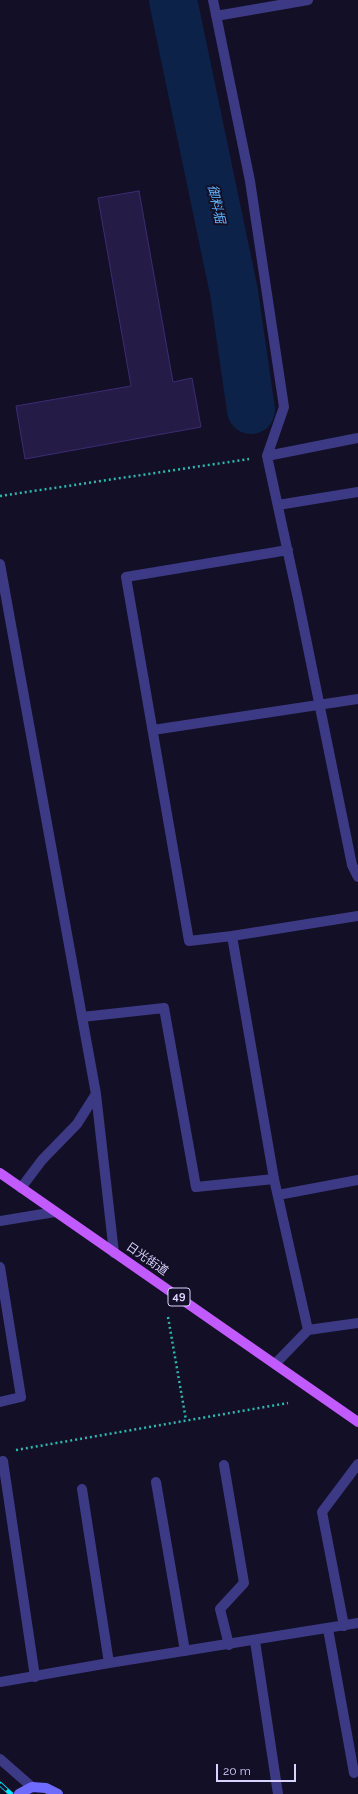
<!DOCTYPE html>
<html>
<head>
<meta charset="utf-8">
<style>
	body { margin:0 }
	#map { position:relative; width:358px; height:1794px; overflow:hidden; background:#130f26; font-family:Raleway,sans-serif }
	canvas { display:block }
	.scale { position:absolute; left:216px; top:1764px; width:80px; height:18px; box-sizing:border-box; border:2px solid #d9d4ff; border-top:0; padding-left:5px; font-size:12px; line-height:14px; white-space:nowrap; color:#d9d4ff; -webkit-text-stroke:3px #130f26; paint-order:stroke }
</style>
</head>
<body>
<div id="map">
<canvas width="358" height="1794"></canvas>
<div class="scale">20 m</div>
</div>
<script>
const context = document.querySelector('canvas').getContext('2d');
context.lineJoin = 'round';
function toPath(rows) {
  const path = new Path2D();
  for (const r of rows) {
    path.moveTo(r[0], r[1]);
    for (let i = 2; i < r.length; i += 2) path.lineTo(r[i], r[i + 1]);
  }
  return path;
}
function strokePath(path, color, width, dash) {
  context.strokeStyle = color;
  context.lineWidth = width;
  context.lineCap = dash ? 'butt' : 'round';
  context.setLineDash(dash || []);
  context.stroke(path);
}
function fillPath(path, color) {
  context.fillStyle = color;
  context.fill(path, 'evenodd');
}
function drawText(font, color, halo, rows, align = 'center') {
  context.font = font + ' Raleway,"Noto Sans JP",sans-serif';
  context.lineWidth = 4;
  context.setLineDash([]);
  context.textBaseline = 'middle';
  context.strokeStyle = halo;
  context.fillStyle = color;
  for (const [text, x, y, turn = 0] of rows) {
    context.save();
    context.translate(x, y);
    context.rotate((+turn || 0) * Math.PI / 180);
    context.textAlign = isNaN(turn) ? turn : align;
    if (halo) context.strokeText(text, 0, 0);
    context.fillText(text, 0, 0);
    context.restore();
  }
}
strokePath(toPath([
	[173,0,234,292,251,410]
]), '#0c2248', 48);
const building = toPath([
	[139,191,173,382,192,378,201,427,25,459,16,406,131,386,98,198,139,191]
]);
fillPath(building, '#241b47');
strokePath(building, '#3b2d73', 1);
strokePath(toPath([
	[0,496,249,459],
	[168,1317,186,1420],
	[16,1450,288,1403]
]), '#2fb8b0', 2.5, [2, 3]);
strokePath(toPath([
	[82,1017,164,1008,196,1187,274,1179],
	[0,1267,21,1397,0,1402],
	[3,1461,35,1677],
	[224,1465,244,1583,220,1609,229,1645],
	[156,1482,185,1651],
	[82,1489,109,1663],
	[328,1629,354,1773],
	[255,1641,278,1794]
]), '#3d3a85', 10);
strokePath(toPath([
	[213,0,250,181,284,407,267,456,298,599,352,865,358,877],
	[216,16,308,0],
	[267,456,358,438],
	[278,505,358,492],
	[288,550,126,577,189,941,232,936,358,916],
	[0,564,96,1094,114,1253],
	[153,730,358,699],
	[232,936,274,1179,308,1330],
	[21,1188,42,1160,77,1124,96,1094],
	[278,1195,358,1180],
	[0,1221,55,1212],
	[275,1364,308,1330,358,1323],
	[344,1626,322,1512,358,1464],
	[0,1682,109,1663,358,1623],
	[0,1759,32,1787]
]), '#3d3a85', 10);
strokePath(toPath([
	[19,1794,32,1787,46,1788,58,1794]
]), '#6f6bff', 10);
strokePath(toPath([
	[0,1173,358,1422]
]), '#c25bff', 10);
const rail = toPath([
	[0,1784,11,1794]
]);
strokePath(rail, '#00e5ff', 4.5);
strokePath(rail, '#130f26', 3, [9]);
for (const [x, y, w] of [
	[179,1297,22]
]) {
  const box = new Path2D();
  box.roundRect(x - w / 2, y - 9, w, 18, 3);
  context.fillStyle = '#130f26';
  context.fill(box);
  strokePath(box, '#d9d4ff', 1);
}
drawText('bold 11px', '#d9d4ff', null, [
	["49",179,1297]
]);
drawText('12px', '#d9d4ff', '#130f26', [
	["日光街道",147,1259,35]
]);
drawText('italic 13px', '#62b6ff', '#130f26', [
	["御料堀",216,204,78]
]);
</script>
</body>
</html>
